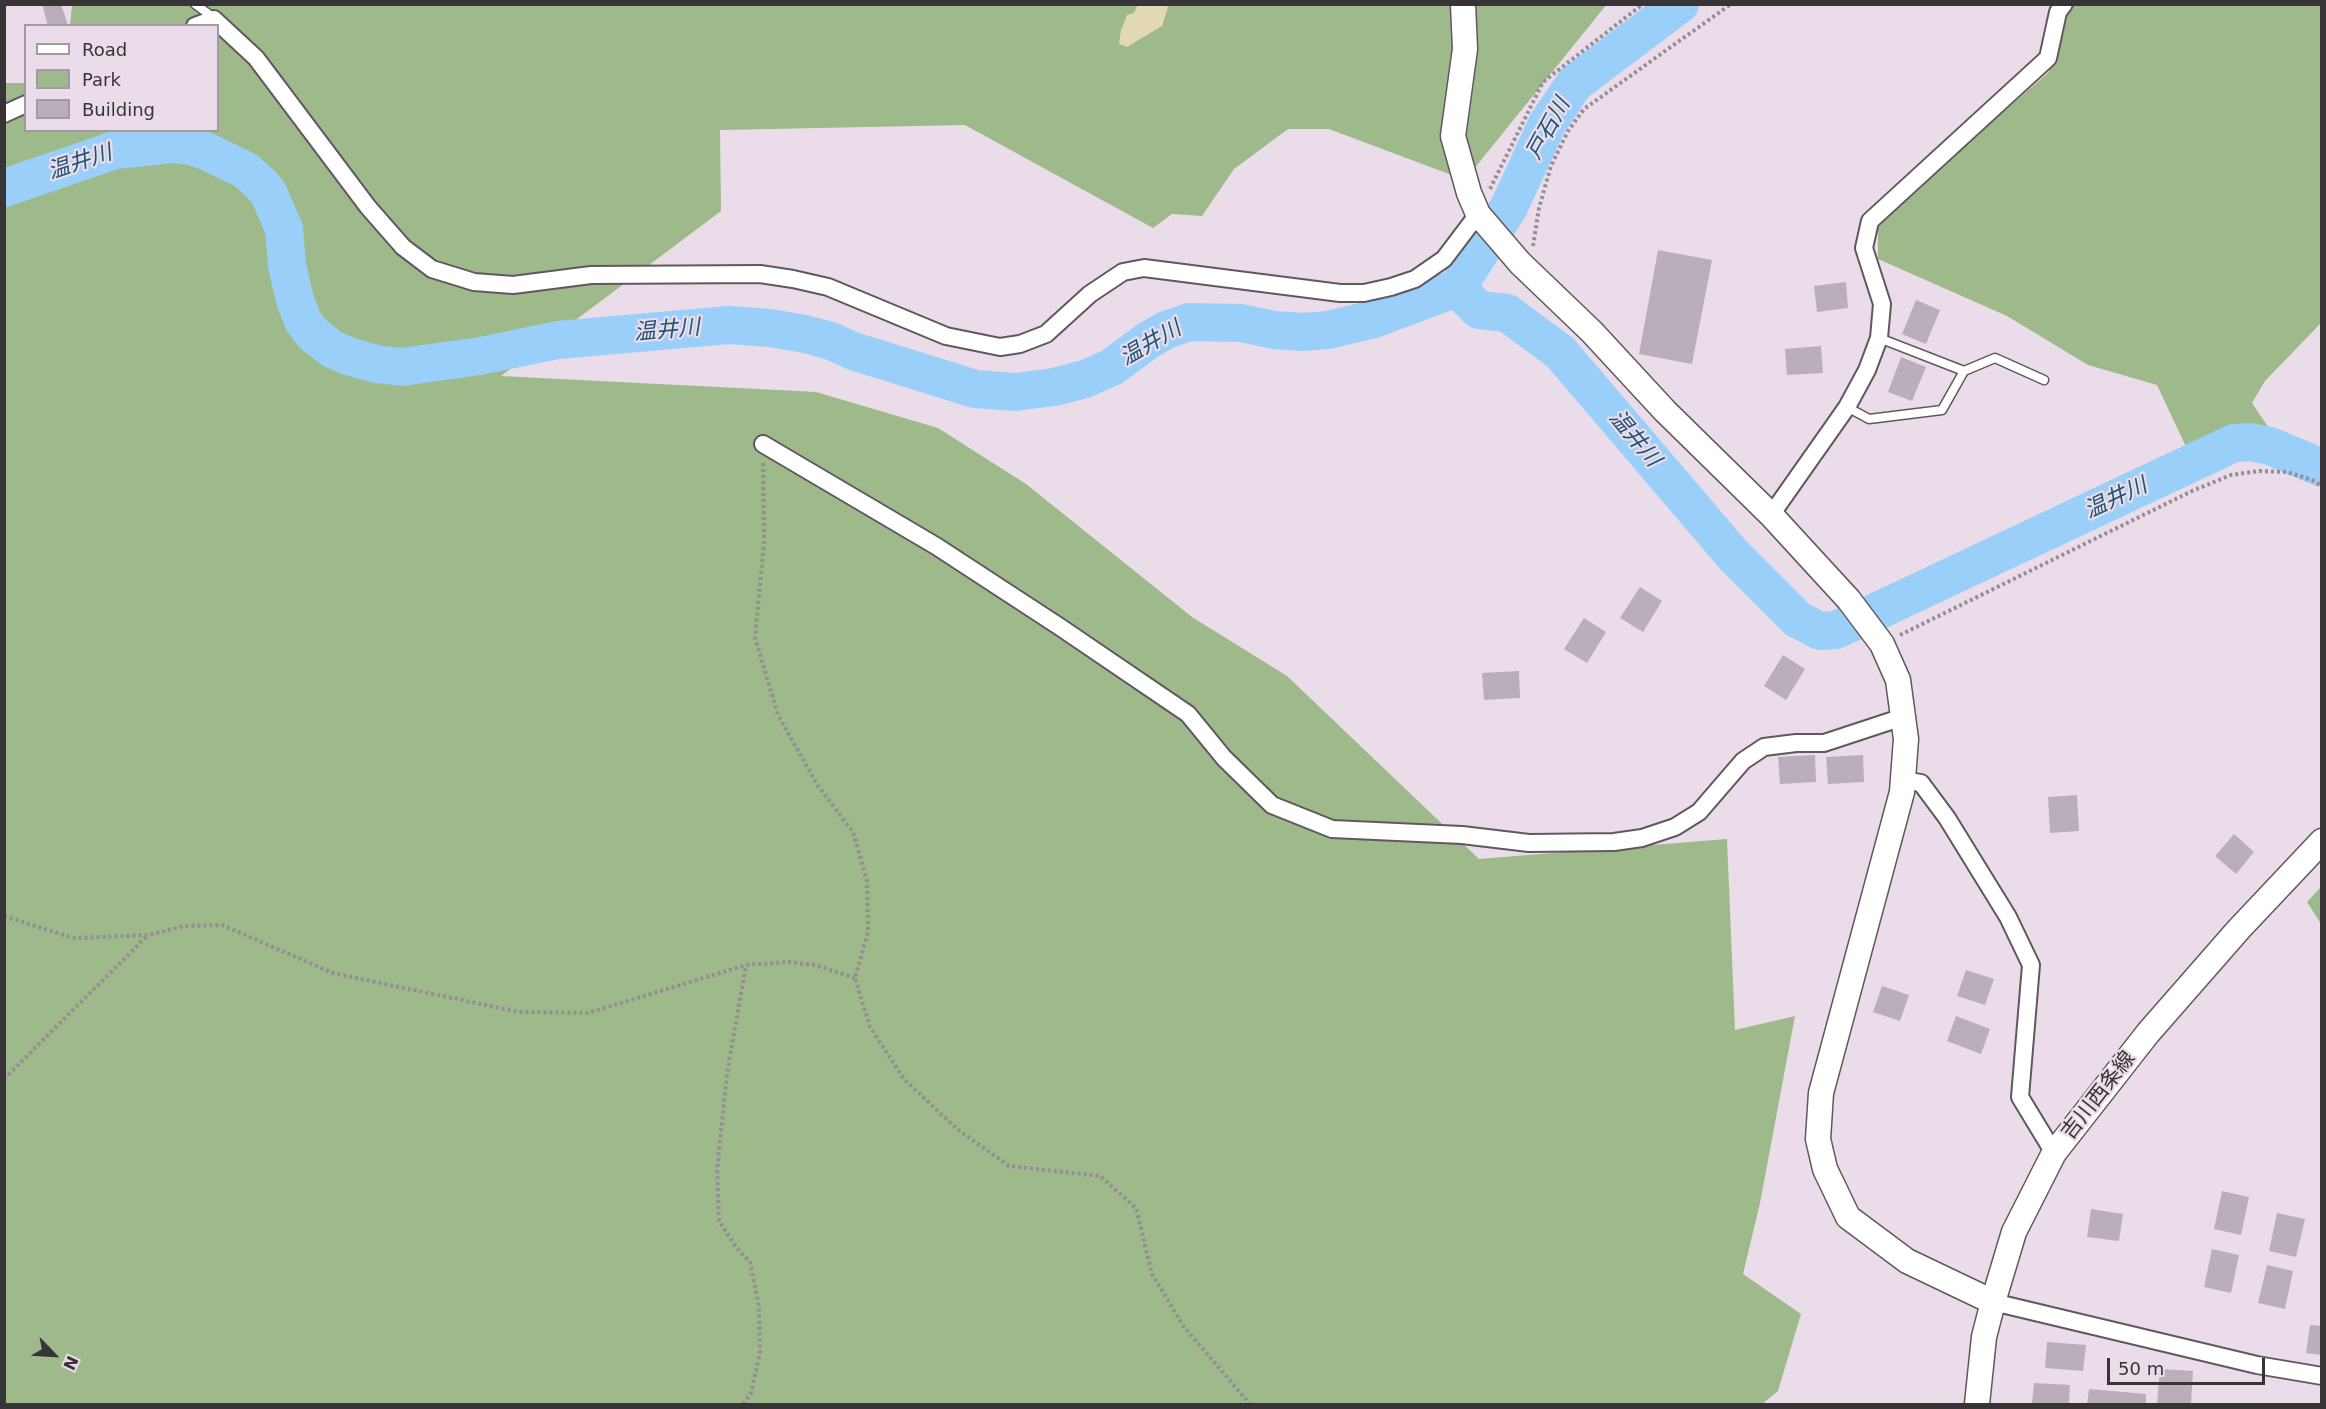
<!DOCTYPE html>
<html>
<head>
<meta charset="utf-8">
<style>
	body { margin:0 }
	#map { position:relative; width:2326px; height:1409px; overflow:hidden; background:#eadde9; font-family:"DejaVu Sans",sans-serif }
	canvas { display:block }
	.frame { position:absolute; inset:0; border:6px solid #373337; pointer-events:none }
	.legend { position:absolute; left:24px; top:24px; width:195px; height:108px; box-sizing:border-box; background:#eadde9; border:2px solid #a299a2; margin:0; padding:8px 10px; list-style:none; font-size:18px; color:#373337 }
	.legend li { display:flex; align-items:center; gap:12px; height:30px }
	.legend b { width:30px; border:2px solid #a299a2 }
	.north { position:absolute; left:24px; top:1325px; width:60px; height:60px; -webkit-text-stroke:4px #eadde9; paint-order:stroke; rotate:115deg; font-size:16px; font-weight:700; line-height:24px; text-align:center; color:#373337 }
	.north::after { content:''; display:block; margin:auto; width:21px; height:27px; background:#373337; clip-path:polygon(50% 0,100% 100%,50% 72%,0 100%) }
	.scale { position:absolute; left:2107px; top:1358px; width:158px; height:27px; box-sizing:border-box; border:3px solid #373337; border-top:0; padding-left:8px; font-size:18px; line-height:21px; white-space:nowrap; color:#373337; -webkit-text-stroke:4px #eadde9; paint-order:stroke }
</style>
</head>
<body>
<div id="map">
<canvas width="2326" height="1409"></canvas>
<div class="frame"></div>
<ul class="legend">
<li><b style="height:8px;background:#fff"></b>Road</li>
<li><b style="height:16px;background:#9eb98a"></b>Park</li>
<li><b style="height:16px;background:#baaeba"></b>Building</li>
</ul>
<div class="north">N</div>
<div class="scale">50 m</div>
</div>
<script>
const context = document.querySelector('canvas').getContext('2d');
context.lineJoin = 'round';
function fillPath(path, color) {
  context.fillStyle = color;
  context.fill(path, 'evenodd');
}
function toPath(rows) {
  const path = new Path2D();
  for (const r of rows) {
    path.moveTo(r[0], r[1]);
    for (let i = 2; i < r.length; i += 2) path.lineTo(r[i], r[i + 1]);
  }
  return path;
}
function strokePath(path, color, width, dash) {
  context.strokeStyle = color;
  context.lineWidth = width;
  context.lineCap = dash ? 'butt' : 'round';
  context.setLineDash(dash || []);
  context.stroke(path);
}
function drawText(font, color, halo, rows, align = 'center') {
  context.font = font + ' "DejaVu Sans","Noto Sans JP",sans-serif';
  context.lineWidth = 4.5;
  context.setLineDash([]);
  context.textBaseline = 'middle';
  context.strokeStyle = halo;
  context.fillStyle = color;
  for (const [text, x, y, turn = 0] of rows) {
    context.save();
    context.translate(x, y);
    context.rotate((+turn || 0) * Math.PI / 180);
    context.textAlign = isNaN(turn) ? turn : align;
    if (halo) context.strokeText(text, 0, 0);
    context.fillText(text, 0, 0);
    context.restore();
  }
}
fillPath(toPath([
	[1607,4,1465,180,1329,129,1288,129,1234,169,1202,216,1172,214,1153,228,965,125,720,130,721,211,501,376,816,392,938,428,1026,484,1192,617,1287,676,1479,859,1727,839,1735,1030,1795,1016,1760,1203,1743,1274,1801,1314,1778,1391,1762,1404,5,1404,5,83,25,83,26,130,218,130,218,26,70,25,72,5],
	[2069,5,2321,5,2321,323,2265,381,2252,403,2275,437,2240,437,2189,453,2157,385,2088,365,2007,316,1878,259,1878,222,2049,72,2057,29],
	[2321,887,2321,924,2307,902]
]), '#9eb98a');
fillPath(toPath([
	[1138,4,1166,5,1168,7,1162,26,1127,47,1119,44,1121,30,1127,15,1134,13]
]), '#e2d8b3');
strokePath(toPath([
	[4,188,115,150,173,144,192,146,208,152,245,170,262,185,269,194,284,229,287,265,295,300,303,321,313,334,332,349,348,356,376,364,402,367,480,356,558,340,729,325,770,328,805,334,831,341,853,351,975,389,1015,392,1054,387,1085,379,1112,367,1147,341,1166,330,1189,322,1241,323,1274,330,1302,332,1328,330,1374,319,1457,288],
	[1457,288,1479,310,1507,313,1560,352,1734,556,1797,619,1820,631,1836,630,1867,616,2234,443,2251,442,2270,446,2322,468],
	[1457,288,1509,207,1547,124,1575,83,1680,4]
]), '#99cff9', 38);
fillPath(toPath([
	[42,4,61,4,68,25,48,26],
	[1658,250,1712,260,1692,364,1639,354],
	[1846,282,1848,308,1817,312,1814,286],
	[1916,300,1940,310,1926,344,1902,334],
	[1821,346,1823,373,1787,375,1785,349],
	[1901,357,1926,367,1912,401,1888,392],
	[1640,587,1662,601,1643,632,1620,618],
	[1584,618,1606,632,1587,663,1564,649],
	[1783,655,1805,669,1786,700,1764,686],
	[1519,671,1520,698,1484,700,1482,673],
	[1815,755,1816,782,1780,784,1778,757],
	[1863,755,1864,782,1828,784,1826,757],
	[2077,795,2079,831,2050,833,2048,797],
	[2234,834,2254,852,2236,874,2215,856],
	[1966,970,1994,979,1985,1005,1957,996],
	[1882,986,1909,995,1900,1021,1873,1012],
	[1956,1016,1990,1029,1981,1054,1947,1041],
	[2222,1191,2249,1197,2241,1235,2214,1229],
	[2091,1209,2123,1214,2119,1241,2087,1237],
	[2277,1213,2305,1219,2296,1257,2269,1251],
	[2212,1249,2239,1255,2231,1293,2204,1287],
	[2267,1265,2293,1271,2285,1309,2258,1303],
	[2310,1325,2322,1326,2322,1355,2306,1353],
	[2047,1342,2086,1345,2083,1371,2045,1368],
	[2160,1369,2193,1371,2191,1404,2157,1404],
	[2034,1383,2070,1385,2069,1404,2032,1404],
	[2089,1389,2146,1394,2146,1404,2087,1404]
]), '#baaeba');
const lane = toPath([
	[195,4,214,18],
	[1879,338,1964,371,1995,358,2044,380],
	[1847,407,1869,419,1942,410,1964,371]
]);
const street = toPath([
	[195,26,214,19,256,58,368,207,403,247,432,269,474,282,513,285,591,275,760,274,793,279,828,287,946,336,1000,347,1020,344,1046,334,1090,294,1123,272,1144,268,1340,293,1364,293,1391,287,1415,279,1444,259,1478,214],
	[4,114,26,104],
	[763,444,936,546,1060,627,1188,714,1224,758,1272,805,1332,829,1462,835,1529,843,1614,842,1642,838,1675,827,1699,812,1743,761,1764,747,1796,743,1824,743,1903,717],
	[1771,515,1847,407,1867,370,1879,338,1882,304,1864,248,1870,221,2048,58,2058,12,2064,4],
	[1903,780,1921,783,1947,818,2008,917,2031,965,2020,1097,2054,1153],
	[1993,1302,2257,1365,2322,1376]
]);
const secondary = toPath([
	[1463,4,1465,49,1453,136,1469,193,1478,214,1520,263,1592,332,1665,411,1771,515,1849,600,1882,644,1898,680,1906,739,1902,792,1821,1093,1818,1139,1825,1169,1848,1217,1907,1261,1993,1302],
	[1977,1404,1984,1337,1993,1302,2014,1232,2054,1153,2148,1033,2239,929,2322,841]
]);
strokePath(lane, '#615761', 11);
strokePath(street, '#615761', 20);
strokePath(secondary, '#615761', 27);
strokePath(toPath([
	[1490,189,1543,82,1643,4],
	[1533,246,1539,208,1551,166,1568,131,1584,109,1731,4],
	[763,463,764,543,755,638,778,715,818,786,853,832,867,881,868,932,855,978,870,1027,904,1079,957,1129,1009,1166,1100,1176,1136,1208,1152,1274,1184,1327,1250,1404],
	[1900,635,2192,491,2231,475,2259,471,2287,472,2312,480,2322,486],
	[4,916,73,938,149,935,184,926,222,925,333,973,519,1012,588,1013,746,965,788,962,815,965,855,978],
	[4,1079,148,935],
	[743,1404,751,1393,760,1352,759,1307,750,1262,736,1247,719,1221,717,1170,727,1074,746,965]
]), '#968d95', 4, [3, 3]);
strokePath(lane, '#fff', 8);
strokePath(street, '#fff', 16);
strokePath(secondary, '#fff', 24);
drawText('21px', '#373337', '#eadde9', [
	["吉川西条線",2099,1096,-52]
]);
drawText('italic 22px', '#1f5275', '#eadde9', [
	["戸石川",1549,129,-61],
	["温井川",80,163,-18],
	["温井川",667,331,-5],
	["温井川",1151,344,-30],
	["温井川",1634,439,50],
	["温井川",2116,499,-25]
]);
</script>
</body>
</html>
